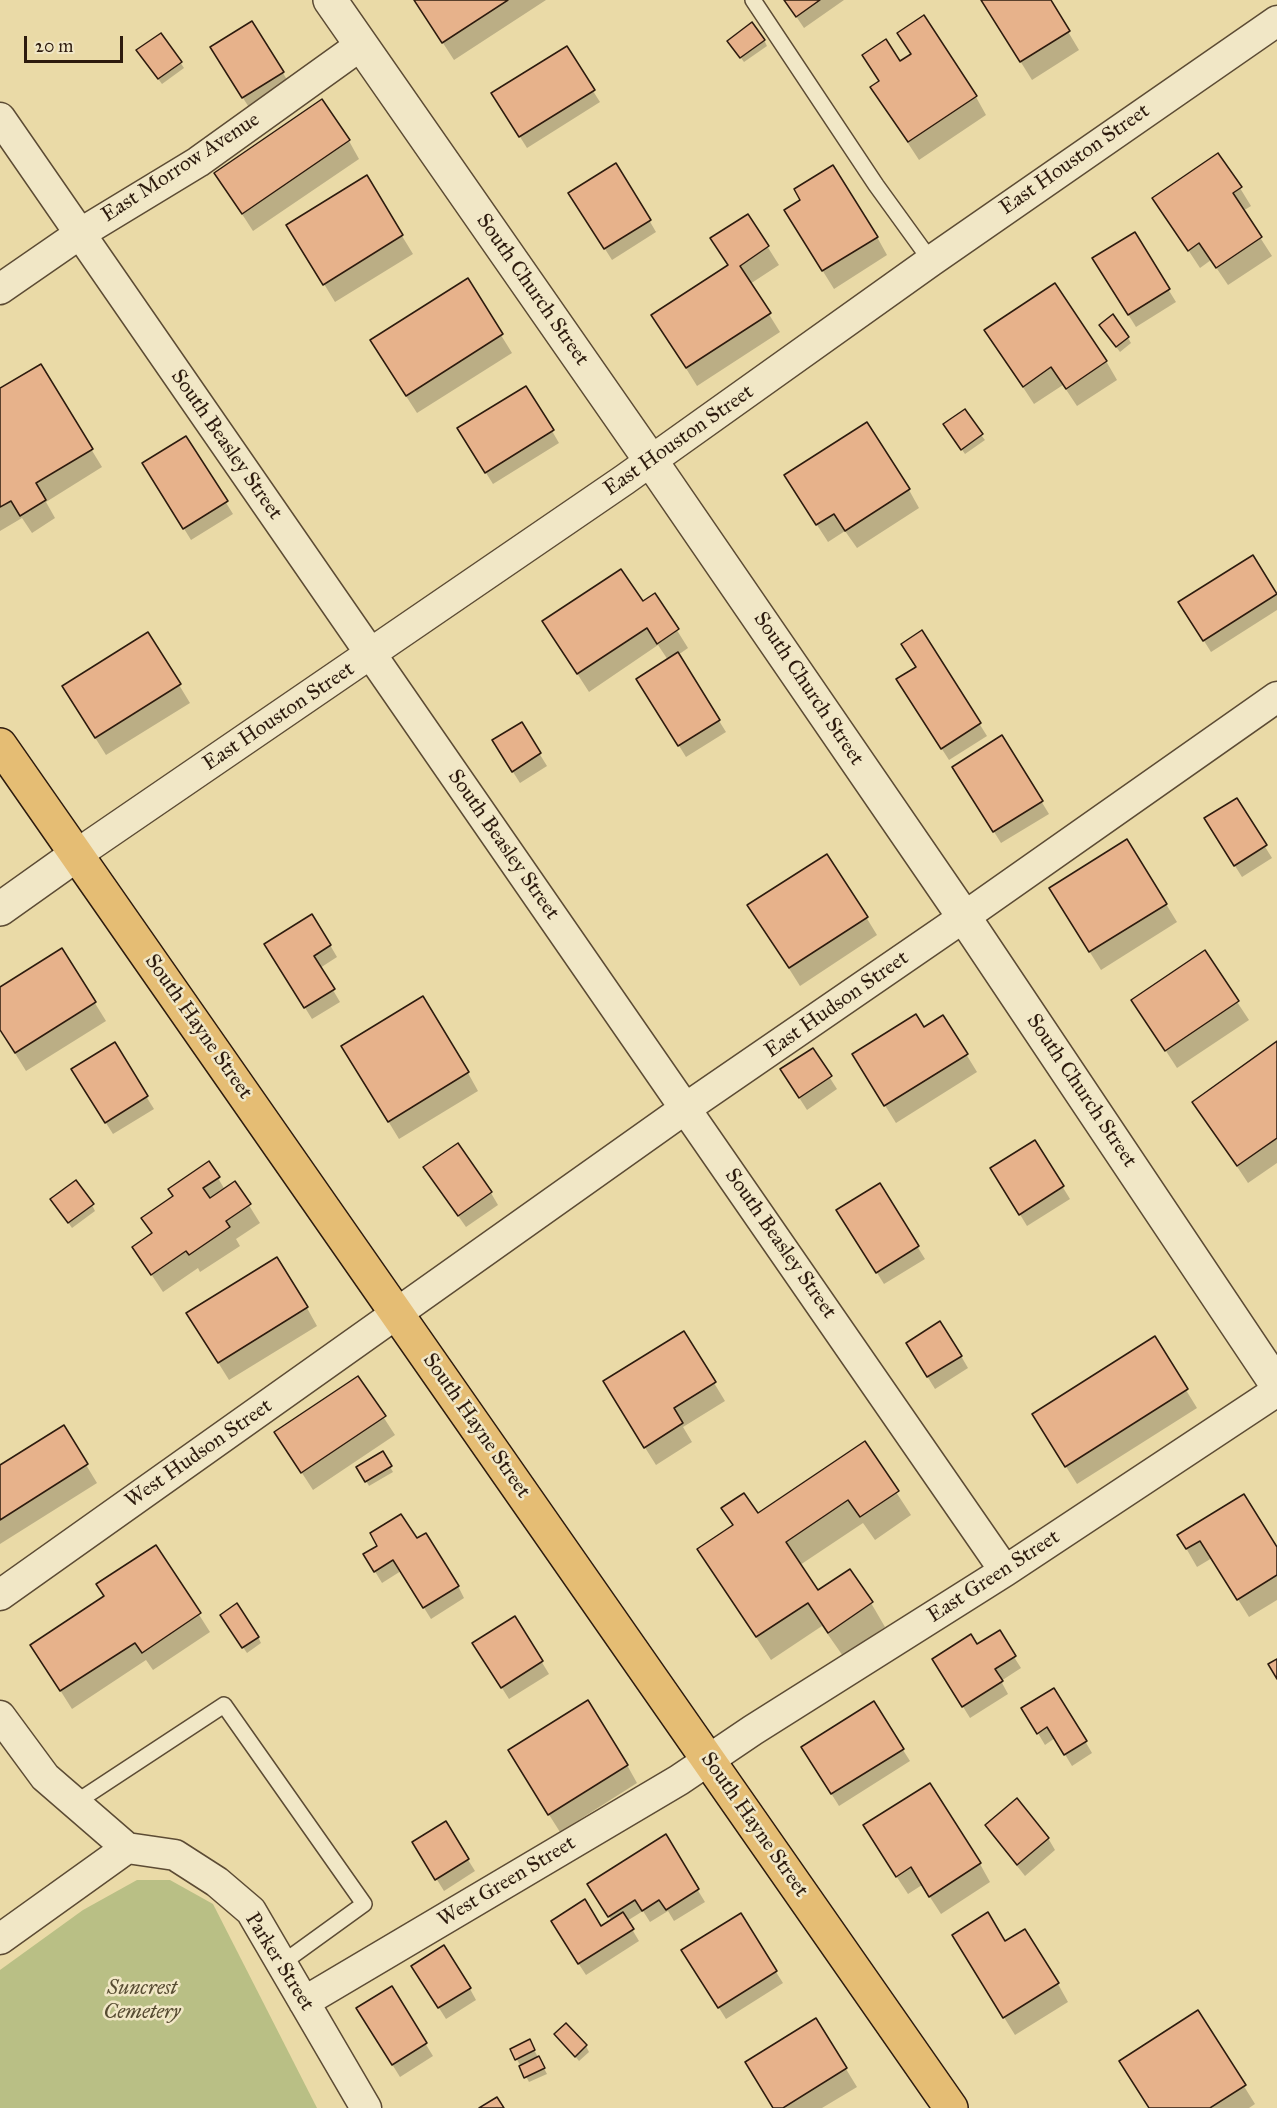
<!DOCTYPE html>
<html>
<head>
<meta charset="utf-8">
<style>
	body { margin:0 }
	#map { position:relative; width:1277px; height:2108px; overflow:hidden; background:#eadaa7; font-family:"IM FELL Great Primer",serif }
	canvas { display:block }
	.scale { position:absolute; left:24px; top:36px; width:99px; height:27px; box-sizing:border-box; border:3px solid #2d1b0e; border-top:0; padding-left:8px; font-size:18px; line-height:21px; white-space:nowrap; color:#2d1b0e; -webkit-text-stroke:4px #f1e7c6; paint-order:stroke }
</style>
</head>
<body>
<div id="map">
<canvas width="1277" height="2108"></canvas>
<div class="scale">20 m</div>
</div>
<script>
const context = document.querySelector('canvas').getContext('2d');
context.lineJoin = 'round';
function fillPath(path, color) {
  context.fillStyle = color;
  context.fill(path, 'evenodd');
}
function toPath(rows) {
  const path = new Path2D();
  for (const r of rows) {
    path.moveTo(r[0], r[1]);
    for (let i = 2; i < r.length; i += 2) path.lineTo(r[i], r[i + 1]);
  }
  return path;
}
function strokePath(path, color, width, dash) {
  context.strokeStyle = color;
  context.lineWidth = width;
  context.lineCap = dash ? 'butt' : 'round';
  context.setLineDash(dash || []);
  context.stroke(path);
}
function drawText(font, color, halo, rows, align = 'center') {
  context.font = font + ' "IM FELL Great Primer",serif';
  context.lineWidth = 5;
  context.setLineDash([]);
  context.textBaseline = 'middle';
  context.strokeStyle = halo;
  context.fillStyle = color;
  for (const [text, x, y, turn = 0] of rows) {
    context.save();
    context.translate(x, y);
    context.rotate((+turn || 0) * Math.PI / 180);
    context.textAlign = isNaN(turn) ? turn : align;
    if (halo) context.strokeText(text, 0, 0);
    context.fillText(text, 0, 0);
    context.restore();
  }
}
fillPath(toPath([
	[137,1880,170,1880,213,1904,317,2108,0,2108,0,1970,83,1910]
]), '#b9bf85');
fillPath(toPath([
	[415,0,546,0,454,60],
	[785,0,844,0,804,28],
	[982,0,1049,0,1079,50,1032,80],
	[764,40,767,46,744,62,732,46],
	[141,56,180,62,184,68,162,84],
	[219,60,283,73,290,85,250,109],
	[899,63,976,97,986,115,919,160,883,105,880,82],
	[593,91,600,102,527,148,500,105],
	[349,141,359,159,253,231,216,174],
	[366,177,413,254,335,302,299,243],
	[1240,188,1251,206,1243,211,1272,256,1228,285,1211,260,1200,268,1154,198],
	[802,200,877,237,887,255,834,289,796,228],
	[577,205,649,220,656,232,612,260],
	[748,216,779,265,750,284,780,332,697,386,664,333,729,266],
	[1134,234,1176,302,1136,327,1101,271],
	[467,280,512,353,417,413,382,359],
	[986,331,1106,361,1117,380,1077,406,1063,385,1034,404],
	[1104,331,1128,338,1131,343,1120,352],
	[0,390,91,449,102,467,46,502,55,518,32,533,22,518,0,531],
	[948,430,981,435,985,440,965,454],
	[552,431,559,443,493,484,466,441],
	[186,438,233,514,191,540,151,475],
	[909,490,919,508,857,548,845,531,828,542,797,494],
	[1253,557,1277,596,1277,610,1211,652,1187,614],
	[655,595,688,648,678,655,726,732,686,757,645,691,668,660,658,645,589,692,544,622,642,603],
	[922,632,987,736,949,760,905,692,917,668],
	[148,634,190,703,106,755,74,704],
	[521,724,547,766,520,783,501,753],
	[1002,737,1049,814,1001,843,961,779],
	[1236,800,1272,858,1242,877,1213,831],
	[1166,904,1177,922,1101,970,1061,906],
	[866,917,877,935,800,986,760,923],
	[330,945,337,957,320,968,340,1002,312,1019,273,956],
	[62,950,106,1021,26,1071,0,1029,0,989],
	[1204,952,1249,1020,1177,1068,1133,1000],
	[1277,1043,1277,1163,1248,1183,1194,1102],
	[114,1045,154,1109,113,1134,80,1082],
	[812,1050,837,1089,807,1110,789,1082],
	[966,1054,977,1072,896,1123,864,1072],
	[354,1065,468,1073,478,1091,399,1139],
	[1035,1142,1070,1199,1027,1226,999,1180],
	[218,1178,225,1190,235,1183,260,1223,236,1239,240,1246,200,1272,198,1268,163,1292,145,1265,152,1235,143,1218],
	[432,1179,491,1193,498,1205,466,1227],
	[879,1185,925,1259,884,1284,845,1222],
	[55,1204,92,1205,95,1211,72,1228],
	[307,1308,317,1326,229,1380,199,1332],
	[1154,1338,1197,1408,1077,1484,1044,1432],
	[914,1355,961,1356,968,1368,935,1389],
	[358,1378,395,1435,313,1490,276,1433],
	[714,1383,725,1401,683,1427,692,1442,656,1465,615,1400],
	[63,1427,97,1483,0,1544,0,1467],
	[864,1443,911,1515,875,1540,863,1523,800,1565,818,1592,871,1603,885,1627,843,1656,822,1626,771,1660,699,1550,734,1527,723,1509,757,1515],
	[382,1453,393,1472,369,1486,358,1467],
	[1179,1536,1277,1550,1277,1600,1249,1617,1212,1558,1197,1567],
	[416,1540,458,1586,464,1598,431,1619,401,1571,382,1583,365,1555],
	[156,1547,210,1632,153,1670,146,1660,72,1709,32,1646,106,1597],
	[515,1618,549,1674,509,1699,481,1655],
	[225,1621,258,1637,261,1643,247,1653],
	[977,1646,1014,1657,1021,1668,1001,1681,1008,1694,970,1718,941,1671],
	[1030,1720,1085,1741,1092,1753,1072,1766,1055,1738,1045,1745],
	[903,1750,910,1761,839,1806,810,1760],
	[627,1765,637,1783,560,1832,520,1769],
	[445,1823,475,1871,444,1891,421,1854],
	[987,1825,1048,1838,1055,1850,1025,1876,994,1837],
	[665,1837,705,1902,674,1921,668,1911,650,1922,643,1911,627,1921,639,1941,586,1975,559,1934,601,1928,612,1921,596,1897],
	[875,1844,980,1864,990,1882,941,1914,922,1885,908,1894],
	[1005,1943,1058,1984,1068,2002,1015,2035,964,1953],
	[690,1962,776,1972,783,1983,726,2019],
	[420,1978,470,1989,476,2000,446,2019],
	[391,1988,433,2056,400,2077,365,2021],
	[1198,2012,1255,2104,1249,2108,1149,2108],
	[816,2020,857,2087,822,2108,774,2108],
	[556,2034,586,2046,589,2052,579,2061],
	[532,2046,547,2074,529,2082,512,2050]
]), '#0003');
const building = toPath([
	[414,0,508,0,442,43,414,0],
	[784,0,820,0,796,17,784,0],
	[981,0,1051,0,1070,31,1020,62,981,0],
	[924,15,977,96,908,142,870,87,879,81,862,55,886,39,900,61,911,54,897,33,924,15],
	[252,21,284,72,242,98,210,47,252,21],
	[752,22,765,40,740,58,727,41,752,22],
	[161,33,182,62,158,79,136,50,161,33],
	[567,46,595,90,519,137,491,93,567,46],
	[322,99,350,140,242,214,214,173,322,99],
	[1218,153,1242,187,1233,193,1262,237,1216,268,1199,243,1188,251,1152,198,1218,153],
	[616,163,651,220,604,249,568,193,616,163],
	[833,165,878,237,822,271,784,210,800,200,794,189,833,165],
	[367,175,403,235,323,285,286,225,367,175],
	[748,214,769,246,740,266,771,313,686,368,651,315,728,265,710,238,748,214],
	[1135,232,1170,289,1128,315,1092,258,1135,232],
	[468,278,503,334,406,396,370,340,468,278],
	[1055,283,1107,361,1066,389,1051,367,1023,387,984,330,1055,283],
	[1113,314,1129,337,1116,347,1099,325,1113,314],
	[41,364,93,449,36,483,46,500,20,516,11,501,0,507,0,388,41,364],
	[526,386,554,430,485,473,457,428,526,386],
	[965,409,983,434,961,450,943,424,965,409],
	[867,422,910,489,845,531,834,514,816,525,784,475,867,422],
	[186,436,228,501,183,529,142,463,186,436],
	[1253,555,1277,594,1203,641,1178,602,1253,555],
	[621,569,643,601,655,593,679,629,657,644,647,628,577,674,542,621,621,569],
	[922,630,981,723,941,749,896,679,916,667,901,644,922,630],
	[148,632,181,684,95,738,62,686,148,632],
	[678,652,720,720,678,746,636,679,678,652],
	[522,722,541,753,512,772,492,740,522,722],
	[1002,735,1043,801,993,832,952,767,1002,735],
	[1237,798,1267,845,1234,866,1204,818,1237,798],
	[1127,839,1167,904,1089,952,1049,888,1127,839],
	[827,854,868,917,789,968,747,905,827,854],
	[312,914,331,945,314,956,335,989,304,1008,264,944,312,914],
	[62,948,96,1002,15,1053,0,1030,0,987,62,948],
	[1205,950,1239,1001,1165,1051,1131,1000,1205,950],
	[423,996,469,1072,388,1122,341,1046,423,996],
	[916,1014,924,1027,943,1015,968,1054,884,1106,852,1054,916,1014],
	[1277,1041,1277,1138,1237,1166,1192,1102,1277,1041],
	[115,1042,148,1096,105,1123,71,1069,115,1042],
	[813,1048,832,1076,799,1098,780,1069,813,1048],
	[1035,1140,1064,1186,1019,1215,990,1168,1035,1140],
	[458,1143,492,1192,458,1216,423,1167,458,1143],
	[209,1161,220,1177,203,1188,210,1198,235,1181,251,1204,226,1221,230,1227,189,1255,186,1251,151,1275,132,1247,152,1233,141,1218,173,1196,168,1189,209,1161],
	[76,1180,94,1204,68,1223,50,1199,76,1180],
	[880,1183,919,1246,876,1273,836,1210,880,1183],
	[277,1257,308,1307,218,1363,186,1313,277,1257],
	[940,1321,962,1356,927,1377,906,1343,940,1321],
	[684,1331,716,1382,674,1408,683,1423,644,1448,603,1381,684,1331],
	[1155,1336,1188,1389,1065,1467,1032,1414,1155,1336],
	[358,1376,386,1416,301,1473,274,1432,358,1376],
	[64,1425,88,1464,0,1520,0,1465,64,1425],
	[865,1441,899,1491,860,1517,848,1500,786,1542,818,1590,850,1569,873,1602,828,1633,808,1603,756,1637,697,1549,733,1525,721,1508,744,1493,758,1513,865,1441],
	[383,1451,392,1466,365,1482,356,1467,383,1451],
	[1244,1494,1277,1547,1277,1575,1237,1600,1200,1541,1186,1549,1177,1535,1244,1494],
	[401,1514,417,1538,426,1533,459,1586,423,1608,393,1560,374,1572,363,1554,377,1546,370,1533,401,1514],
	[156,1545,201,1613,142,1653,135,1643,60,1691,30,1645,104,1596,96,1584,156,1545],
	[237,1603,259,1637,242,1648,220,1615,237,1603],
	[515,1616,543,1661,501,1688,472,1643,515,1616],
	[1000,1630,1016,1656,995,1669,1003,1681,962,1707,932,1659,971,1634,977,1644,1000,1630],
	[1277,1659,1277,1679,1268,1664,1277,1659],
	[1054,1688,1087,1741,1064,1755,1047,1727,1037,1734,1021,1708,1054,1688],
	[588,1700,628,1765,548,1815,508,1750,588,1700],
	[874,1701,904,1749,831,1794,801,1747,874,1701],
	[930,1783,981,1863,929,1897,911,1867,896,1877,863,1825,930,1783],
	[1017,1798,1049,1838,1017,1865,985,1825,1017,1798],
	[446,1821,469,1859,435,1880,412,1842,446,1821],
	[666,1834,699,1889,666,1910,659,1900,642,1911,635,1900,608,1917,587,1884,666,1834],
	[585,1899,601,1926,623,1912,634,1929,578,1964,551,1921,585,1899],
	[988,1912,1005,1941,1025,1929,1059,1983,1003,2018,952,1935,988,1912],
	[741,1913,777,1971,718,2008,681,1950,741,1913],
	[444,1945,471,1988,438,2008,411,1966,444,1945],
	[392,1986,427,2043,392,2065,356,2008,392,1986],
	[1198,2010,1246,2085,1210,2108,1149,2108,1119,2061,1198,2010],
	[816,2018,847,2068,783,2108,773,2108,745,2062,816,2018],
	[566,2023,587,2045,575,2057,554,2034,566,2023],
	[530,2039,535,2050,515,2060,510,2049,530,2039],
	[539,2056,545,2068,524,2078,519,2066,539,2056],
	[497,2097,504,2108,479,2108,497,2097]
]);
fillPath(building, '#e7b28b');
strokePath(building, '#2d1b0e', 1.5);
const service = toPath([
	[753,0,876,185,931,261],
	[75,1803,224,1705,364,1904,281,1964]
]);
const minor = toPath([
	[0,118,1005,1571],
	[0,289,81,233,198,162,361,45],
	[76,855,624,480,931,261,1277,21],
	[0,1595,686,1108,964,917,1277,697],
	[0,1716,45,1777,127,1848,175,1855,217,1882,251,1911,366,2108],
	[0,1939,127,1848],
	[304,2002,679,1780,753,1730,1005,1571,1277,1391]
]);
const tertiary = toPath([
	[330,0,651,461,964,917,1277,1385],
	[0,909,76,855]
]);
const primary = toPath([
	[0,745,951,2108]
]);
strokePath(service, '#5c4b34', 18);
strokePath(minor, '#5c4b34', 33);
strokePath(tertiary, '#5c4b34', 36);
strokePath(primary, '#2d1b0e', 36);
strokePath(service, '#f1e7c6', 15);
strokePath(minor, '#f1e7c6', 30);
strokePath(tertiary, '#f1e7c6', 33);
strokePath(primary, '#e5bd74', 33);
drawText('21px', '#2d1b0e', '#f1e7c6', [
	["East Houston Street",1075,160,-35],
	["East Morrow Avenue",181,168,-33],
	["South Church Street",532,290,55],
	["East Houston Street",679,441,-35],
	["South Beasley Street",226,445,55],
	["South Church Street",808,689,56],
	["East Houston Street",279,717,-34],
	["South Beasley Street",503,845,55],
	["East Hudson Street",837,1005,-35],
	["South Hayne Street",198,1027,55],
	["South Church Street",1081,1091,56],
	["South Beasley Street",780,1244,55],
	["South Hayne Street",476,1426,55],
	["West Hudson Street",199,1454,-35],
	["East Green Street",994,1577,-33],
	["South Hayne Street",754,1825,55],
	["West Green Street",507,1882,-31],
	["Parker Street",279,1962,58]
]);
drawText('italic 21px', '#574c32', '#f1e7c6', [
	["Suncrest",142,1989],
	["Cemetery",142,2013]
]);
</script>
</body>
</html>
